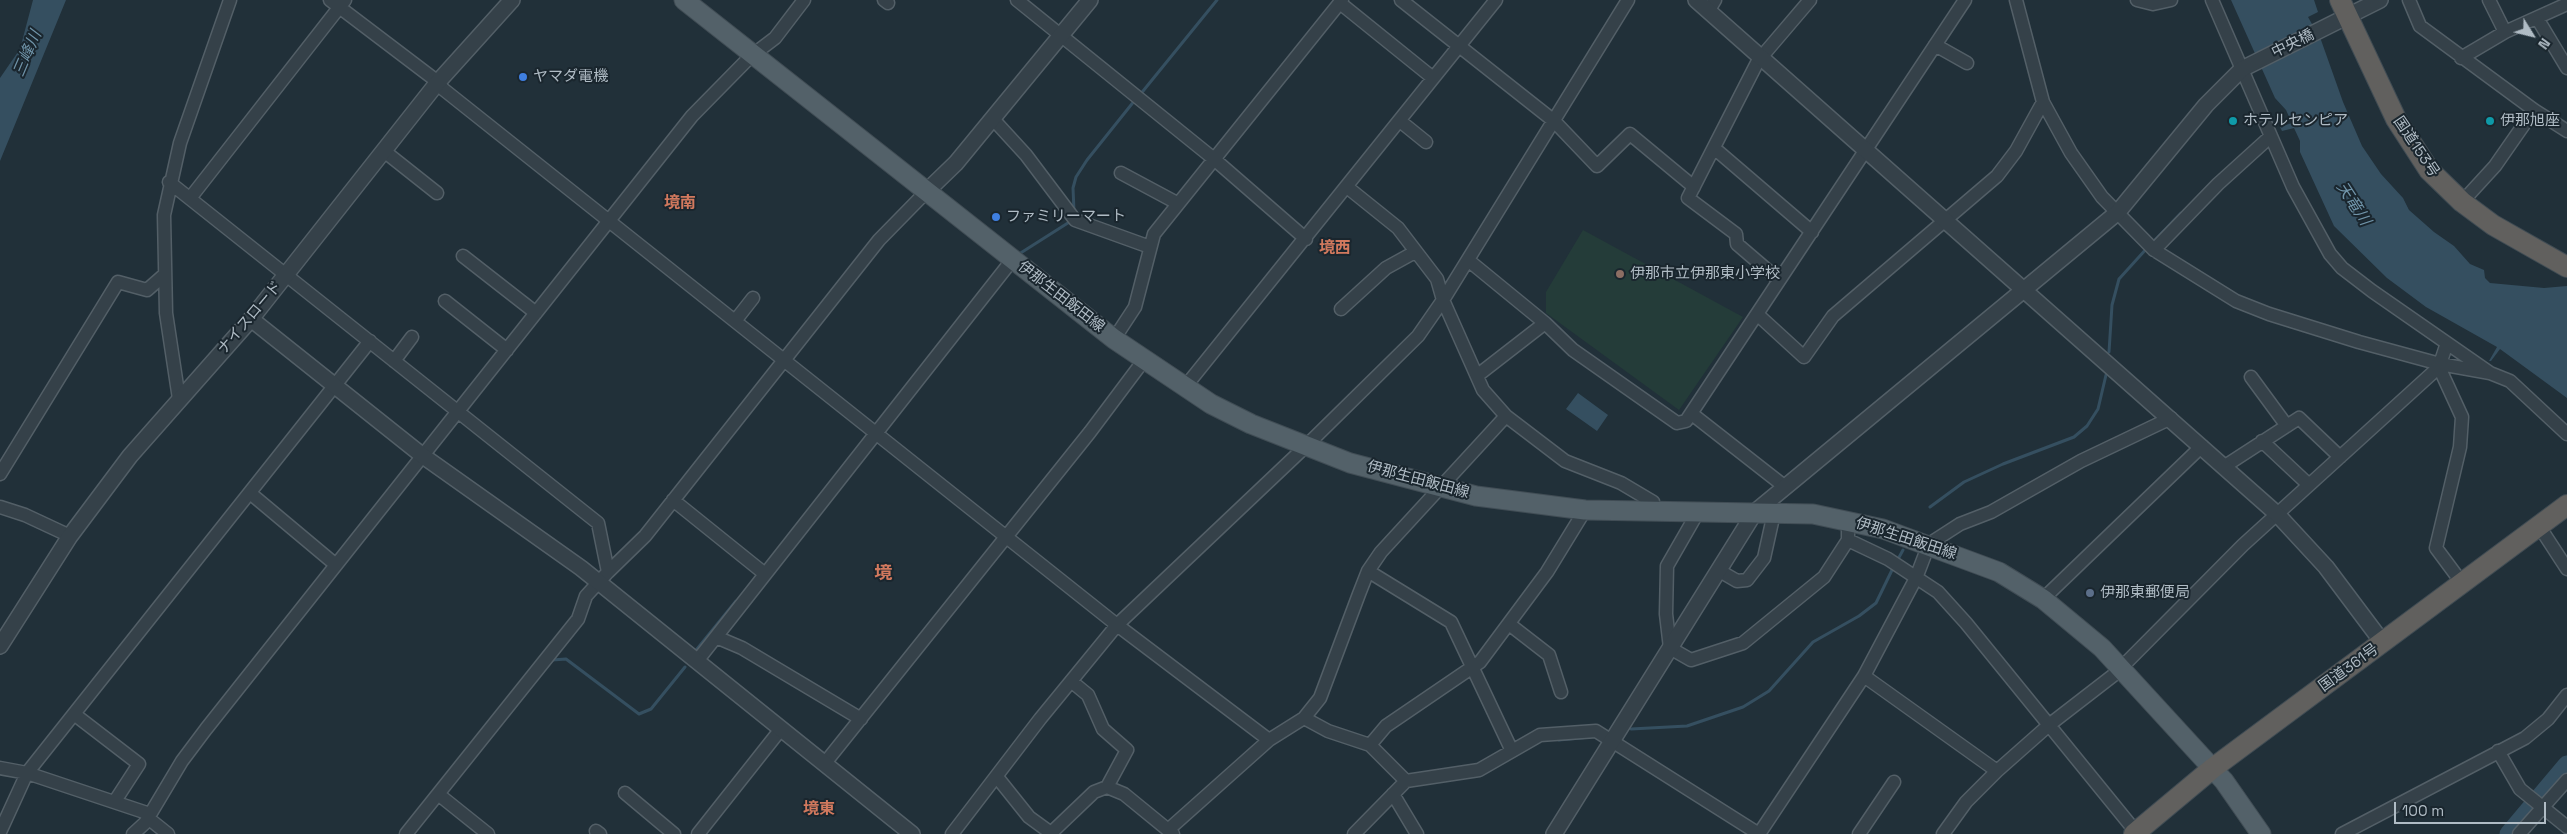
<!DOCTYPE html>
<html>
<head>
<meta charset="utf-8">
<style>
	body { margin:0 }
	#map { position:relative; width:2567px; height:834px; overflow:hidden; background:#213039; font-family:"Space Grotesk",sans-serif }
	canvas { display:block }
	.north { position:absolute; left:2507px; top:10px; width:50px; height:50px; -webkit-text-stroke:4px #1a262e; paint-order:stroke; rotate:126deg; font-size:14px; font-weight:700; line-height:20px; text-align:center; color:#b0bcc5 }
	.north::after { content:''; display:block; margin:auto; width:18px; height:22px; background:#b0bcc5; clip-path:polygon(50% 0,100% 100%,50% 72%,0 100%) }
	.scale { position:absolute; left:2394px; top:802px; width:152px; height:22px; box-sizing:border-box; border:2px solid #b0bcc5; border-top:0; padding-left:6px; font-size:15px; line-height:18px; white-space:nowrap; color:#b0bcc5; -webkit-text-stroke:4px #1a262e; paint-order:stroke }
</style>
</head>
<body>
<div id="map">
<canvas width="2567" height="834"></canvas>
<div class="north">N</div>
<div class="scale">100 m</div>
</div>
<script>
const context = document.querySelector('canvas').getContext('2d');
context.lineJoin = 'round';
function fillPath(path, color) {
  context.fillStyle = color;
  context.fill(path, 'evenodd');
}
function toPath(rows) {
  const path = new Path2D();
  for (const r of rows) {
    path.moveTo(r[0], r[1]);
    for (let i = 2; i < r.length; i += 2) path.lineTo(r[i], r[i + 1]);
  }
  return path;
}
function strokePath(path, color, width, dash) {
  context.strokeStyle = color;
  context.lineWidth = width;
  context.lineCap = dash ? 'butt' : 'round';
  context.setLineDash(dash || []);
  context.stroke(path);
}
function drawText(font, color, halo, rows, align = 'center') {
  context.font = font + ' "Space Grotesk","Noto Sans JP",sans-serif';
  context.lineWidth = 4;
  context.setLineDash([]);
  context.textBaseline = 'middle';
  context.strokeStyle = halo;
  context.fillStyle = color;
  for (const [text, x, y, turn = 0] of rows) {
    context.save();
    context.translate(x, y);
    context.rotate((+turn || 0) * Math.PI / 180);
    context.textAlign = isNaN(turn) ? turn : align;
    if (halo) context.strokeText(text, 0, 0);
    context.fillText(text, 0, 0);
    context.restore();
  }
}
fillPath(toPath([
	[1583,230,1743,317,1679,410,1546,313,1546,292]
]), '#243c39');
fillPath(toPath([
	[33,0,66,0,0,161,0,78,20,49],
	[2231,0,2314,0,2318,12,2308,17,2321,40,2343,102,2362,146,2381,174,2403,198,2409,210,2434,232,2454,246,2470,264,2484,270,2485,278,2490,283,2544,288,2567,286,2567,398,2500,349,2491,361,2489,361,2497,347,2426,307,2387,278,2334,226,2300,152,2300,141,2294,128,2282,131,2280,127,2292,123,2286,110,2275,98],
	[1578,393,1608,415,1597,431,1566,409]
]), '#354f60');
strokePath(toPath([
	[1139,96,1217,0],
	[1074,211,1073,188,1076,177,1087,160,1135,100],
	[2152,243,2181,213],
	[1019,254,1071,221],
	[2109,352,2112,305,2119,279,2148,247],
	[1930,507,1964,482,2003,464,2074,437,2087,426,2098,409,2106,375],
	[1897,561,1903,550],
	[697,649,736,601],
	[552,660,566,659,639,714,651,709,685,667],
	[1631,729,1687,726,1743,707,1769,691,1813,642,1859,616,1876,603,1894,566],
	[1559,740,1590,737]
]), '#354f60', 3);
strokePath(toPath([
	[2509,834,2567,765]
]), '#354f60', 19);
const minor = toPath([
	[330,0,438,82,443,89,1117,625,1269,740,1304,718,1320,698,1359,594,1368,571,1381,552,1506,416],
	[884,0,888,3],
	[1017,0,1214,159,1306,239],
	[1401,0,1554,121,1597,166,1630,134,1694,187],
	[2016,0,2043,102,2071,153,2102,197,2154,250,2236,301,2269,314,2359,342,2440,364,2490,373],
	[2137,0,2153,4,2171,0],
	[2212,0,2293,187,2330,254,2342,268,2372,291,2490,373,2510,381,2567,434],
	[2409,0,2420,26,2534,110,2567,131],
	[2489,0,2505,32],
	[1340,3,1433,78],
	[1709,10,1715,0],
	[2537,18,2567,68],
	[1935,45,1967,63],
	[2461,58,2505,32,2567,4],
	[993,119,1026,155,1075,220,1150,247],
	[1400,121,1426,142],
	[1714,148,1812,232],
	[384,151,437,193],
	[1121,173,1177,203],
	[169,182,598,523,608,572,586,596,578,619,406,834],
	[1347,187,1398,228,1437,279,1443,300,1483,390,1506,416,1565,461,1621,483,1653,502,1652,511],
	[191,197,345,0],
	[2462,202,2495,166,2534,110],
	[2154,250,2218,184,2271,136],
	[463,256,536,313],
	[1468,260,1545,323,1573,350,1677,423,1686,421,1965,0],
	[1779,280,1737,244,1736,234,1688,198,1758,61,1810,0],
	[445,301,507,350],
	[1341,309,1386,268,1415,252],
	[1757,314,1804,357,1833,316,1997,176,2016,151,2043,102],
	[735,321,753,298],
	[1114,339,1135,307,1154,234,1342,0],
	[394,361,412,337],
	[2439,367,2462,417,2460,447,2436,548,2462,583],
	[1478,375,1545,323],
	[2251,377,2287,426],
	[1185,387,1496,0],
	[179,399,166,313,164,215,180,143,230,0],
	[1692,414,1784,486],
	[2262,441,2309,485],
	[2225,466,2299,418,2340,457],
	[0,474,118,282,147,290,163,276],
	[250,493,336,565],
	[673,500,765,574],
	[0,507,25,515,70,536],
	[1698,512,1667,566,1666,614,1670,648,1691,660,1743,643,1824,577,1848,540],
	[1848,520,1848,540,1888,559,1938,592,1966,623,2136,832],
	[2539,526,2567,569],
	[1718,570,1737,581,1747,580,1764,558,1774,513],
	[1368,571,1451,622,1512,751],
	[608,572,645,536,879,240,927,191],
	[2043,599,2202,446],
	[1509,624,1549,655,1561,692],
	[716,637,742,648,861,719],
	[697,661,1013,259],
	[1864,676,1997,771],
	[1071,681,1088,695,1103,729,1127,750,1107,787,1124,794,1173,834],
	[74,714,139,764,115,801],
	[1304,718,1328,731,1370,745,1406,781],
	[1370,745,1386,726,1480,662,1547,572,1585,510],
	[2498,751,2520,789,2567,827],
	[825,763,1090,432,1144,360],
	[0,768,27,773,150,814],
	[997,777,1029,817,1051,833],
	[625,793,674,834],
	[438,794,488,834],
	[1393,794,1417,834],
	[148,818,168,834],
	[1168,830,1269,740],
	[596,831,600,834],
	[0,832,27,773,370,341],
	[133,834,145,823,182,761,206,729,692,116,750,57,775,38,804,0],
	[698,834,781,729],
	[952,834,1040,719,1117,625,1305,447,1418,336,1443,300,1628,0],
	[1050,834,1094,792,1107,787],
	[1354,834,1406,781,1479,770,1540,735,1596,731,1759,834],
	[1759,834,1864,676,1916,578,1929,544,1960,524,1991,512,2081,461,2171,418],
	[1859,834,1894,782],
	[1943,834,1966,802,1997,771,2049,725,2115,674,2243,545,2439,367,2447,343],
	[2342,834,2525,738,2548,719,2567,695],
	[2519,834,2567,780]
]);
const tertiary = toPath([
	[1696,0,2277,514,2326,567,2383,643],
	[927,191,956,163,1090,0],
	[251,319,423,456,581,568,912,834],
	[0,646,70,536,130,456,251,319,438,82,512,0],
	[1554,834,1755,512,2118,212,2206,105,2242,69,2380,0]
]);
const primary = toPath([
	[684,0,1114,339,1211,404,1251,424,1350,463,1476,496,1585,510,1813,514,1883,529,1999,572,2043,599,2102,648,2224,781,2261,834]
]);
const trunk = toPath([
	[2340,0,2396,119,2429,170,2462,202,2493,225,2567,267],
	[2134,834,2213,768,2567,505]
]);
strokePath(minor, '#535f67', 15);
strokePath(tertiary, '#535f67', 18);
strokePath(primary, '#414d55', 21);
strokePath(trunk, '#404c54', 22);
strokePath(minor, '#354149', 12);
strokePath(tertiary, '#354149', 15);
strokePath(primary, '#536169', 19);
strokePath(trunk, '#61605e', 20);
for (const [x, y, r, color] of [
	[523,77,5,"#3f7fe0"],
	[2233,121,5,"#0f9aa8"],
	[2490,121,5,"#0f9aa8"],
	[996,217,5,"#3f7fe0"],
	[1620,274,5,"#8d6e63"],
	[2090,593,5,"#5c6f8a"]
]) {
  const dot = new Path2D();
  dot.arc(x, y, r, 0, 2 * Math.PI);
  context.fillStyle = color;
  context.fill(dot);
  strokePath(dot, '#1a262e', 2);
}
drawText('15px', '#b0bcc5', '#1a262e', [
	["中央橋",2293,44,-26],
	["国道153号",2416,147,56],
	["伊那生田飯田線",1061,297,38],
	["ナイスロード",250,318,-50],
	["伊那生田飯田線",1418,480,15],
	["伊那生田飯田線",1906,539,18],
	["国道361号",2349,668,-36]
]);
drawText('15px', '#b0bcc5', '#1a262e', [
	["ヤマダ電機",533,77],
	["ホテルセンピア",2243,121],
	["伊那旭座",2500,121],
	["ファミリーマート",1006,217],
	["伊那市立伊那東小学校",1630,274],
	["伊那東郵便局",2100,593]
], 'left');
drawText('italic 16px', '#7094a9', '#1a262e', [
	["三峰川",28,54,-67],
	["天竜川",2353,204,57]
]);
drawText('bold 16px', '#d2795e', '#1a262e', [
	["境南",680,204],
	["境西",1335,249],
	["境東",819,810]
]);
drawText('bold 18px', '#d2795e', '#1a262e', [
	["境",883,574]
]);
</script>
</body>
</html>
